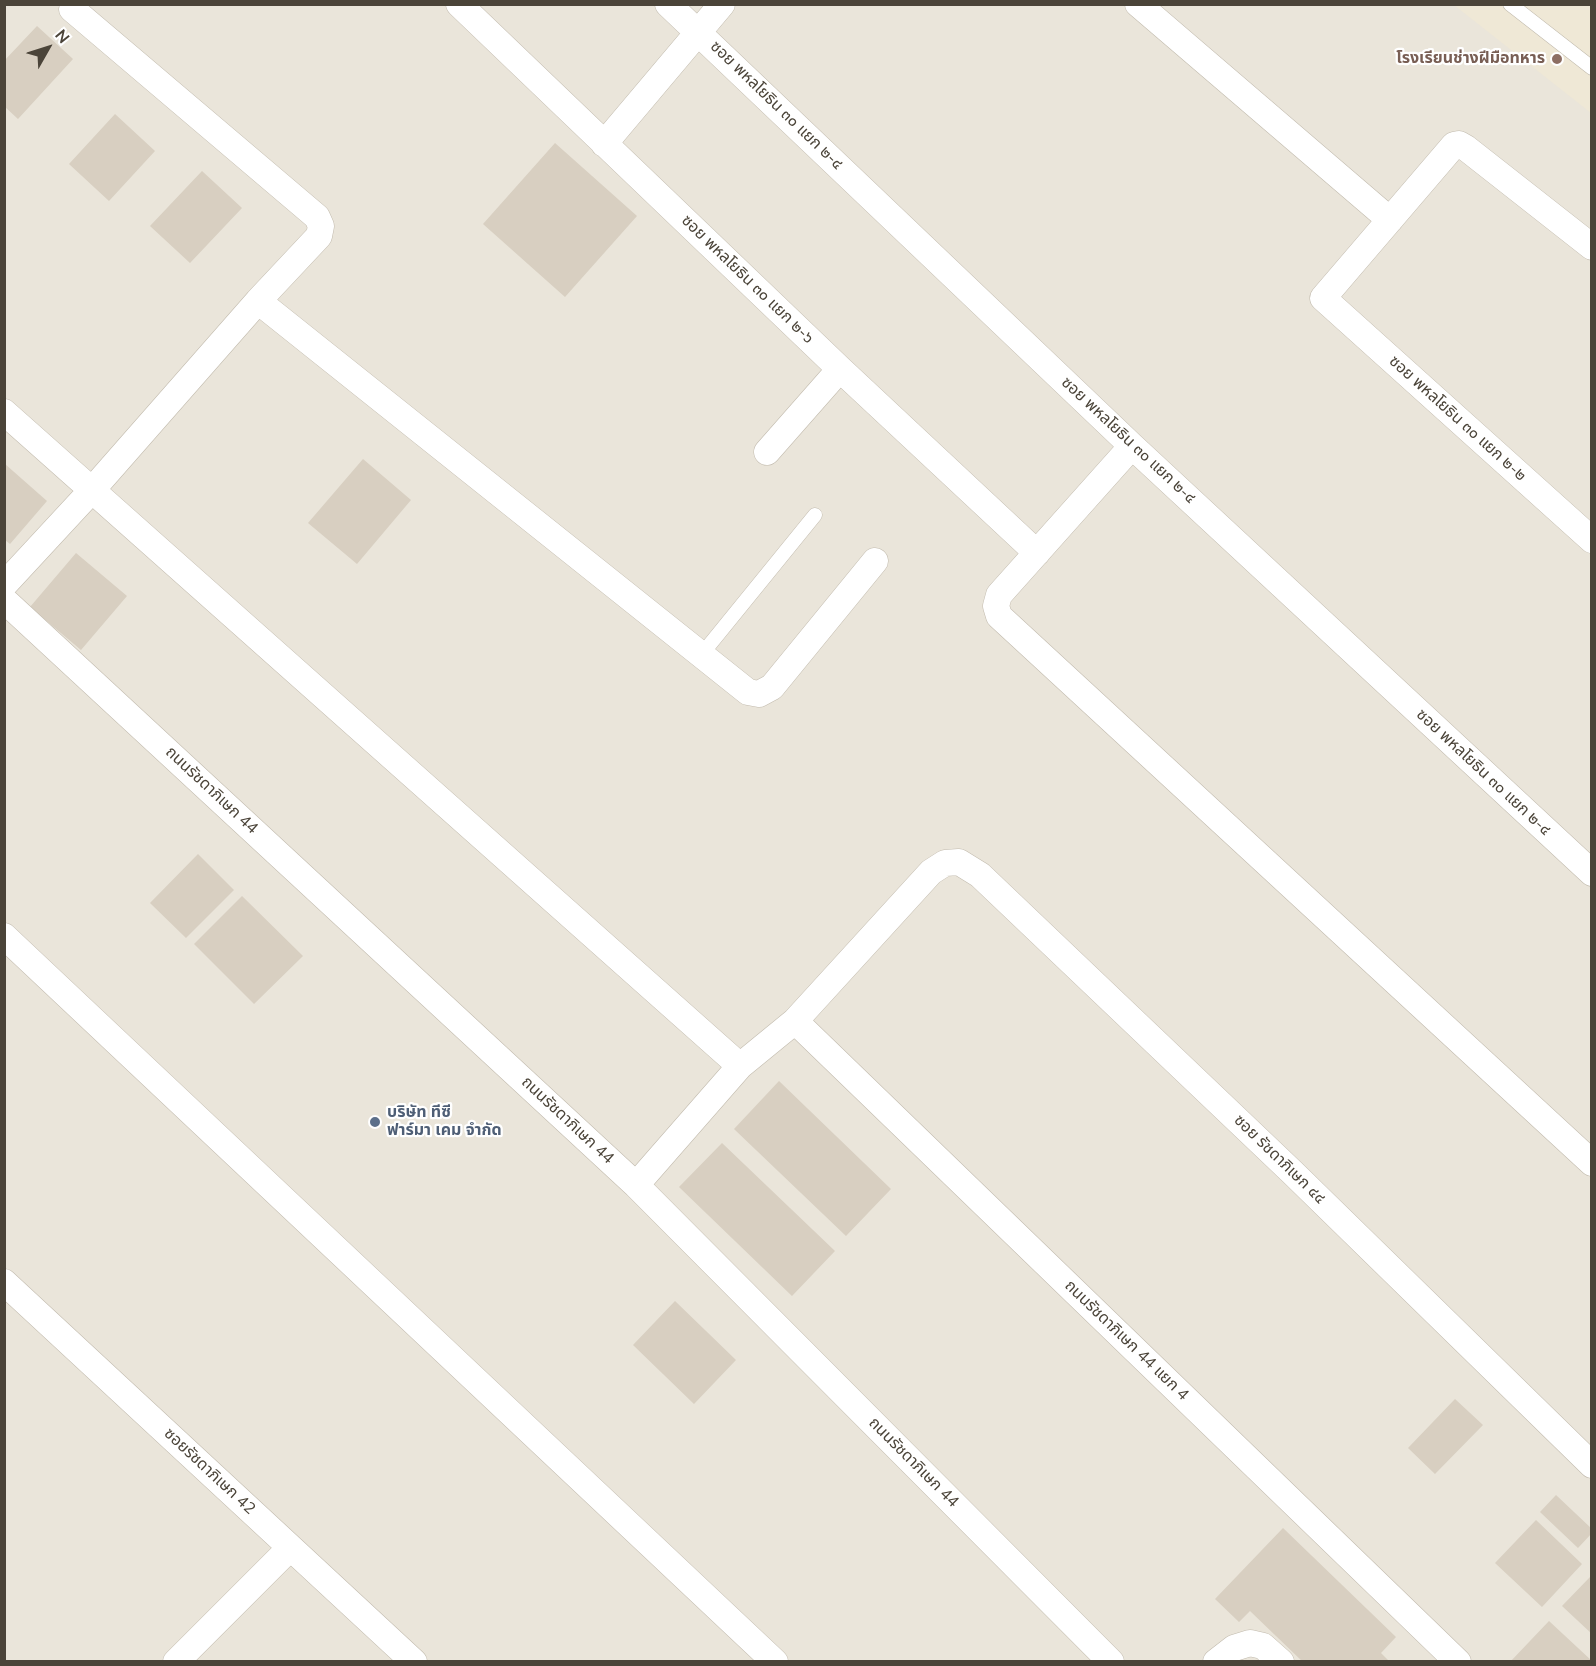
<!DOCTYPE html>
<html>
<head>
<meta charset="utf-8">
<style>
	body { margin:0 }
	#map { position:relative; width:1596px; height:1666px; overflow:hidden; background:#f6f3ec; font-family:"Nunito Sans",sans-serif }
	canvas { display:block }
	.frame { position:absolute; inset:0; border:6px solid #4b4439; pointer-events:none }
	.north { position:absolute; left:18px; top:18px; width:60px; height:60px; -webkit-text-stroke:4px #fff; paint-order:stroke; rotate:51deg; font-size:16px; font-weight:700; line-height:24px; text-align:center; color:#4b4439 }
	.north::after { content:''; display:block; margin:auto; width:21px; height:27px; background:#4b4439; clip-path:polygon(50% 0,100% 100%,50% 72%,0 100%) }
</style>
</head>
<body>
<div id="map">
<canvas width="1596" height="1666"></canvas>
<div class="frame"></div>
<div class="north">N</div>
</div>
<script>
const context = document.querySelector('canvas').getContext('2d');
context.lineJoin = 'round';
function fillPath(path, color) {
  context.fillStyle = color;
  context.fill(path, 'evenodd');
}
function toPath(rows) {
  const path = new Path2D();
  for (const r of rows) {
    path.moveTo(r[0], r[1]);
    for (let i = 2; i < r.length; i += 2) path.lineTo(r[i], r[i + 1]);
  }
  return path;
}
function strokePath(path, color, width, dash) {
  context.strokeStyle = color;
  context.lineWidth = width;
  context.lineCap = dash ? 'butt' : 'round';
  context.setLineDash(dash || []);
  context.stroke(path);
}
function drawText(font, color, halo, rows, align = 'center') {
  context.font = font + ' "Nunito Sans","Noto Sans Thai",sans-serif';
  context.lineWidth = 4.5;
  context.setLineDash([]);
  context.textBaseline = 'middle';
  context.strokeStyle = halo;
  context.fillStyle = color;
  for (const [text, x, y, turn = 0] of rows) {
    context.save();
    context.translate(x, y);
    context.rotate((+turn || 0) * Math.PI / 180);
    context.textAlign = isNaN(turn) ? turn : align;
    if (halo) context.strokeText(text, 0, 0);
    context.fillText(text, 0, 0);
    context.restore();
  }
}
fillPath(toPath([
	[5,5,1591,5,1591,1661,5,1661]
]), '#eae5da');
fillPath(toPath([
	[1454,5,1591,5,1591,113]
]), '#efe8d6');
fillPath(toPath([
	[37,26,73,59,18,119,4,106,4,61],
	[115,114,155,151,109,201,69,164],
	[555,143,637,216,565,297,483,224],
	[202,171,242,208,190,263,150,226],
	[363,459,411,500,357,564,308,523],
	[5,464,47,501,10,544,5,540],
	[76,553,127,596,81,650,30,607],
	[198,854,234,890,186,938,150,903],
	[242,896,303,956,254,1004,194,944],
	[779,1081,891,1189,846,1236,734,1129],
	[722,1143,835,1251,792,1296,679,1187],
	[675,1301,736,1360,694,1404,633,1345],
	[1455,1399,1483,1425,1435,1474,1408,1448],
	[1556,1495,1592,1529,1592,1533,1578,1548,1540,1512],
	[1536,1520,1582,1564,1542,1607,1495,1563],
	[1283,1528,1396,1637,1381,1653,1390,1662,1303,1662,1250,1611,1239,1622,1215,1599],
	[1590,1577,1592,1578,1592,1634,1562,1606],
	[1549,1621,1592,1661,1592,1662,1510,1662]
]), '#d8cfc1');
const lane = toPath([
	[1510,4,1592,68],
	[702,654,815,515]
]);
const street = toPath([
	[459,4,840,369,1037,553],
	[668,4,1132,446,1592,873],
	[1138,4,1390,220],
	[72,9,317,217,321,226,319,236,258,301],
	[604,144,722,4],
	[1592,247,1466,148,1459,144,1454,145,1323,298,1592,540],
	[4,412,740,1066],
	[1132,446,999,595,996,606,999,616,1592,1163],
	[767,452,840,369],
	[4,585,92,490,258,301,748,692,759,694,772,687,875,561],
	[4,600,636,1185,1111,1662],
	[4,936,775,1662],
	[795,1021,1458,1662],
	[636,1185,740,1066,795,1021,931,872,945,863,959,862,980,875,1292,1172,1592,1465],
	[4,1282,414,1662],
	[176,1662,290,1548],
	[1216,1662,1234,1648,1250,1643,1263,1646,1281,1662]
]);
strokePath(lane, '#c2bbae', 15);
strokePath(street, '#c2bbae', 27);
strokePath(lane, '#fff', 14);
strokePath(street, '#fff', 26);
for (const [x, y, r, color] of [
	[1557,59,6,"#8d6e63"],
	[375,1122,6,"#5c6f8a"]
]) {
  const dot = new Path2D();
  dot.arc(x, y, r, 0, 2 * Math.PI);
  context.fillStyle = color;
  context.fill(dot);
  strokePath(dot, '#fff', 2);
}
drawText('bold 16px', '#785e54', '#fff', [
	["โรงเรียนช่างฝีมือทหาร",1545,59]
], 'right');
drawText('16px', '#4b4439', '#fff', [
	["ซอย พหลโยธิน ๓๐ แยก ๒-๔",776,106,44],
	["ซอย พหลโยธิน ๓๐ แยก ๒-๖",747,280,44],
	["ซอย พหลโยธิน ๓๐ แยก ๒-๒",1457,419,42],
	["ซอย พหลโยธิน ๓๐ แยก ๒-๔",1128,441,43],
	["ซอย พหลโยธิน ๓๐ แยก ๒-๔",1483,773,43],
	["ถนนรัชดาภิเษก 44",211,791,43],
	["ถนนรัชดาภิเษก 44",567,1121,43],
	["ซอย รัชดาภิเษก ๔๔",1279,1160,44],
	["ถนนรัชดาภิเษก 44 แยก 4",1126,1341,44],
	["ถนนรัชดาภิเษก 44",913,1463,45],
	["ซอยรัชดาภิเษก 42",209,1472,43]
]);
drawText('bold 16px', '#4e5e75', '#fff', [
	["บริษัท ทีซี",387,1113],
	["ฟาร์มา เคม จำกัด",387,1131]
], 'left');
</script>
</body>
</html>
